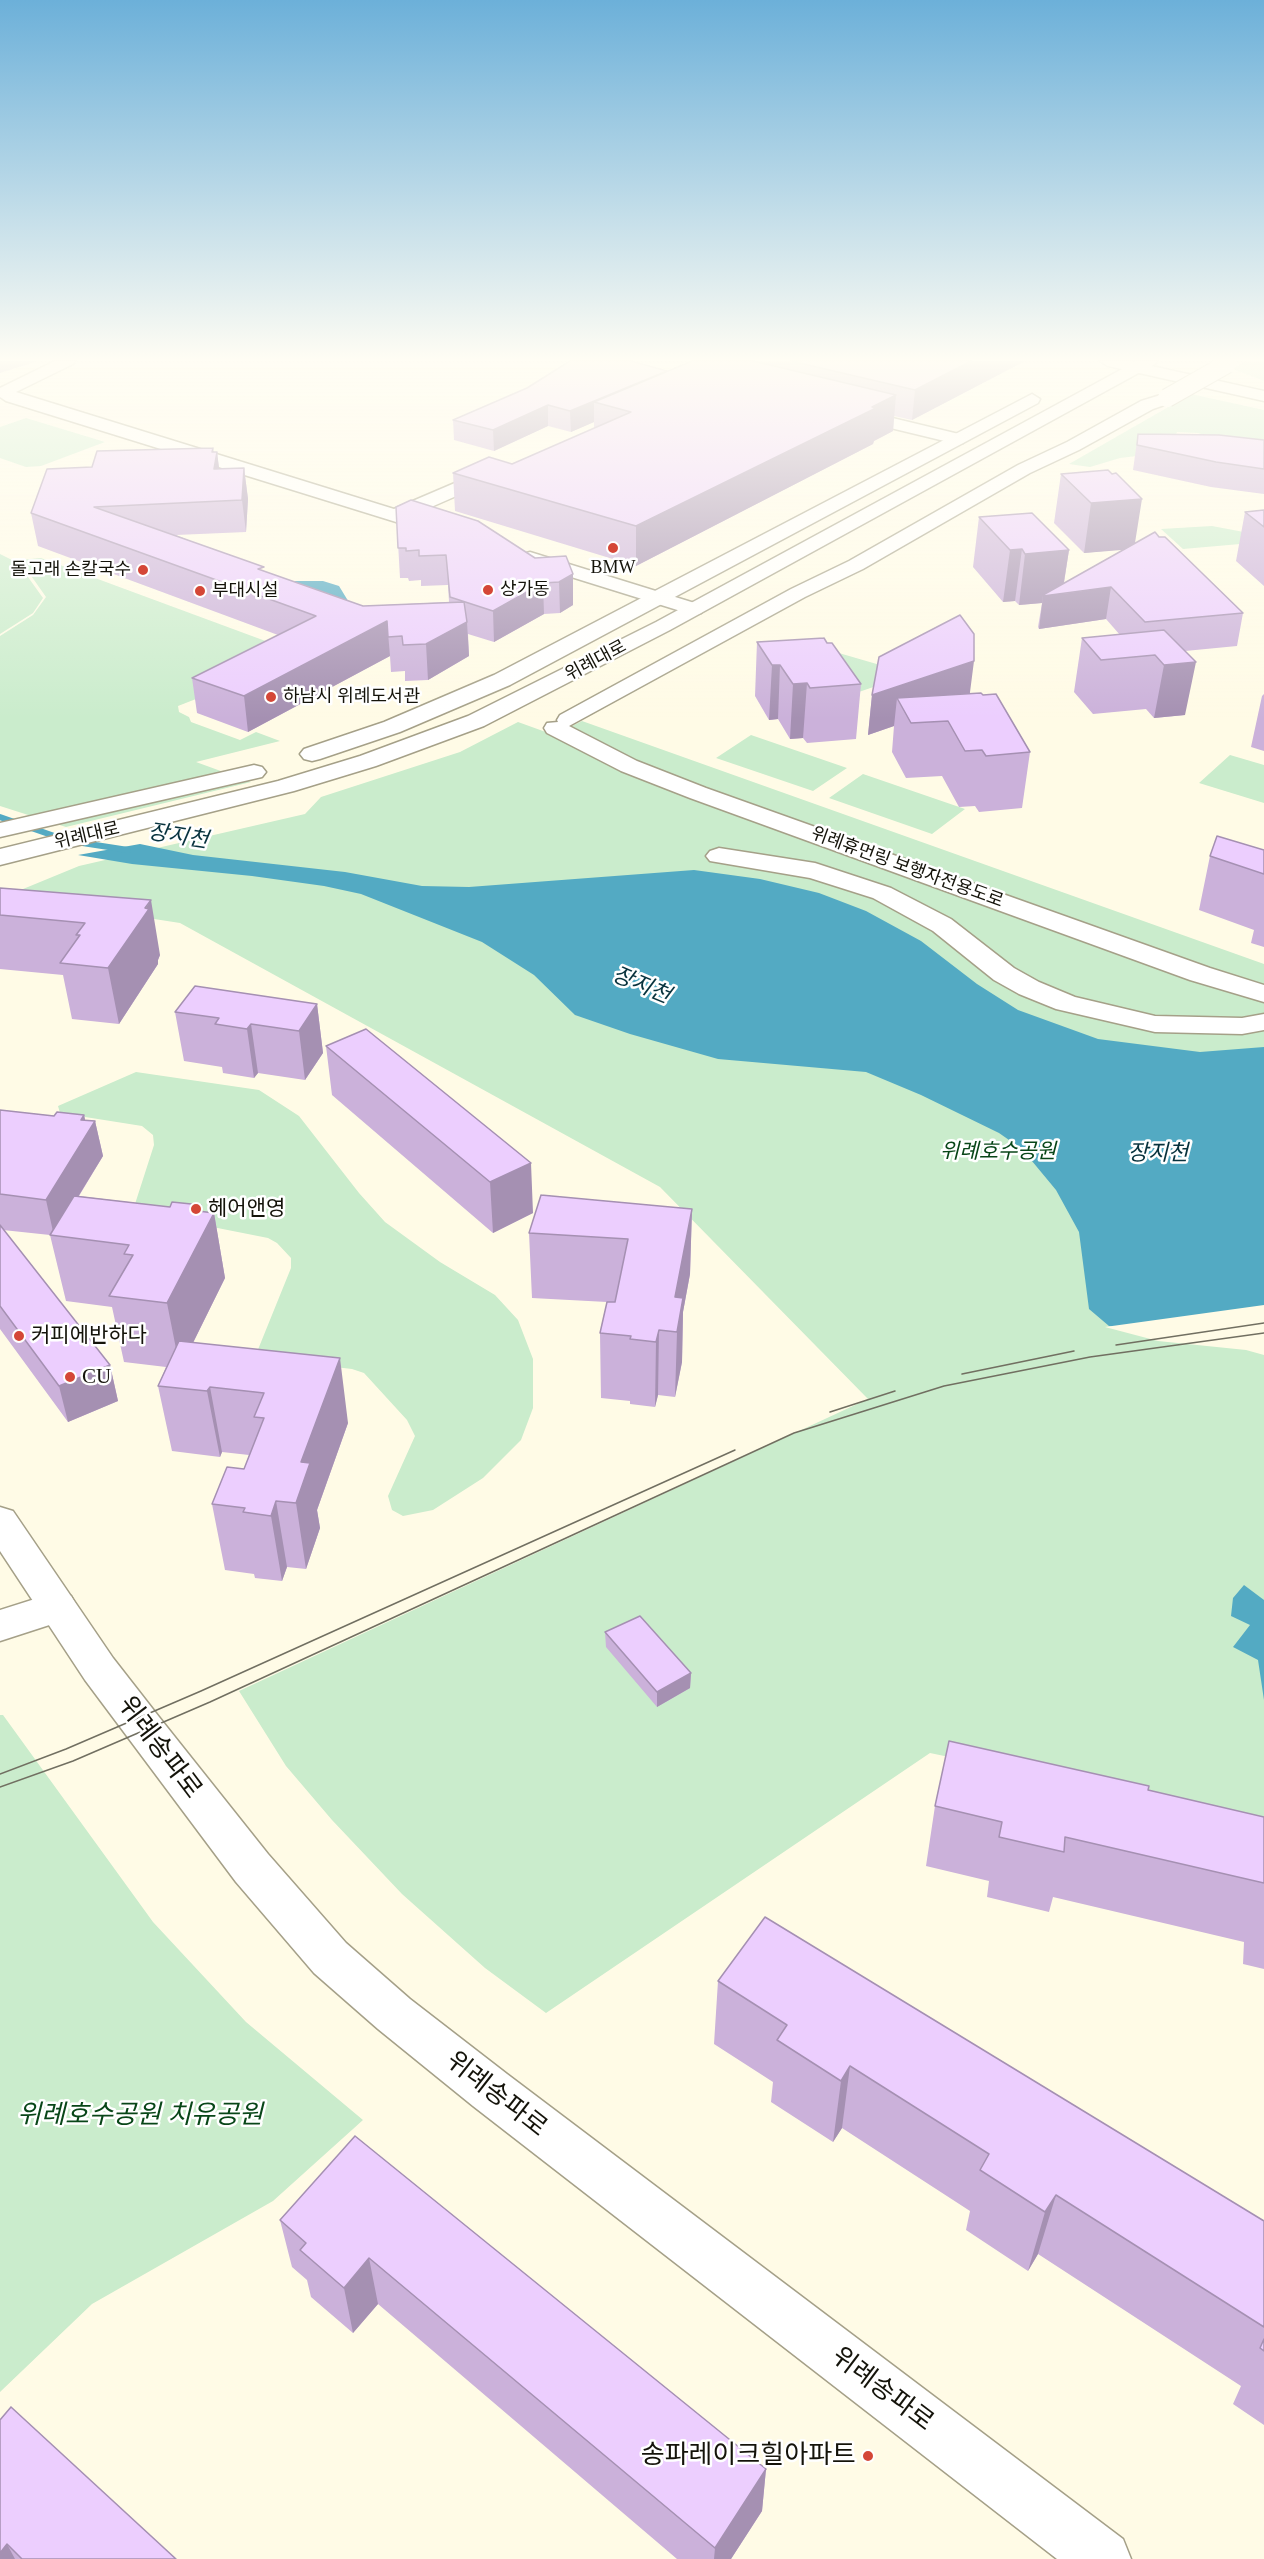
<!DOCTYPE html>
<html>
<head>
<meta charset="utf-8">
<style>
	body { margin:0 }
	canvas { display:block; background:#fffbe6 }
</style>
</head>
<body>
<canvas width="1264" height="2559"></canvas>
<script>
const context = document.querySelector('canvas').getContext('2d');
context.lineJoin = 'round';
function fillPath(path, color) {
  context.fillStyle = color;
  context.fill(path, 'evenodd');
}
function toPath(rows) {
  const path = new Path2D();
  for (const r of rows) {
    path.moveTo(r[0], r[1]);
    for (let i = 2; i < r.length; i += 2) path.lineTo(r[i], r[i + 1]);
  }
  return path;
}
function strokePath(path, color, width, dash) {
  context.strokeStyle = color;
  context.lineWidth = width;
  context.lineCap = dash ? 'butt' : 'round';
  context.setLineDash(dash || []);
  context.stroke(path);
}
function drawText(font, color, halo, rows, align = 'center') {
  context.font = font + ' "Times New Roman","Noto Sans KR",serif';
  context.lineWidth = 5;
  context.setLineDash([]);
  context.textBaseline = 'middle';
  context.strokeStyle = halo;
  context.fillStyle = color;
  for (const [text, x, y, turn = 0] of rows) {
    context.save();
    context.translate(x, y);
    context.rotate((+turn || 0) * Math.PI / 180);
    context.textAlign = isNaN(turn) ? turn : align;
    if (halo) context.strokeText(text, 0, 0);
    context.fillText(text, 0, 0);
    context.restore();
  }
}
fillPath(toPath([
	[1246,361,1264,361,1264,381,1233,369],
	[1191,394,1264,410,1264,454,1198,433,1177,432,1176,435,1153,454,1120,458,1090,467,1069,464],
	[26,418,105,442,41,466,26,467,0,458,0,427],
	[1212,526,1249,533,1263,542,1183,549,1161,529],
	[0,554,18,563,43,598,33,613,0,634],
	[41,558,306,656,178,706,179,712,189,717,191,722,240,740,256,732,280,741,196,762,251,782,66,827,0,806,0,636,33,615,46,597,20,560],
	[801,642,911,674,856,693],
	[582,721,1264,964,1264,1823,930,1753,546,2013,485,1968,402,1894,332,1820,286,1766,239,1691,868,1399,660,1187,180,923,6,896,79,866,305,814,321,797,460,752,518,722,554,735],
	[751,735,847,768,813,791,716,758],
	[1230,755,1264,765,1264,803,1199,783],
	[863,774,965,809,932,834,829,798],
	[136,1072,259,1090,299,1116,359,1193,385,1222,440,1262,495,1295,518,1320,533,1359,533,1408,521,1440,483,1478,433,1510,403,1516,392,1510,388,1496,415,1436,407,1420,364,1373,352,1369,266,1359,257,1352,291,1268,291,1258,277,1243,268,1238,147,1214,135,1204,154,1145,153,1135,142,1126,60,1113,58,1106],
	[0,1715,3,1715,153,1922,246,2022,363,2120,273,2201,92,2304,0,2392]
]), '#caeccc');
fillPath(toPath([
	[287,581,323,581,339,586,350,604],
	[140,844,193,855,345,872,422,886,469,887,694,870,760,879,819,893,866,911,921,941,977,984,1018,1010,1098,1039,1200,1052,1264,1047,1264,1352,1109,1326,1089,1309,1079,1232,1056,1190,1022,1149,999,1133,921,1095,866,1072,718,1059,630,1034,575,1015,534,975,482,942,361,894,324,886,252,876,132,864,78,855],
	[1244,1585,1264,1600,1264,1700,1258,1660,1233,1647,1250,1625,1231,1616,1233,1598]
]), '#53aac3');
fillPath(toPath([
	[1264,1305,1264,1355,1246,1350,1158,1341,1105,1327]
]), '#fffbe6');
strokePath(toPath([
	[0,817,63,839],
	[76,842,128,850]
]), '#53aac3', 6);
const street = toPath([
	[55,361,75,361,73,364,16,392,394,509,490,468,502,468,505,472,502,476,413,515,445,525,448,529,445,533,438,535,6,401,0,397,0,388,55,361],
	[1167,393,1175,398,1173,402,1153,409,1079,450,1030,473,863,569,805,597,569,726,637,761,706,788,1210,968,1264,985,1264,1002,1190,980,690,798,621,771,547,733,544,728,547,723,558,722,557,720,560,715,791,589,849,561,1018,465,1067,442,1141,401,1167,393],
	[851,408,963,435,966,439,963,443,957,444,845,417,843,413,845,409,851,408],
	[530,552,701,605,704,609,701,613,694,615,687,613,523,562,520,558,523,554,530,552],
	[719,848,815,863,891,888,951,919,1014,968,1039,982,1075,997,1155,1016,1242,1018,1264,1014,1264,1030,1242,1034,1155,1032,1056,1009,1019,994,994,980,933,931,873,898,810,878,710,861,706,856,710,851,719,848],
	[57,1592,71,1596,77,1607,71,1618,0,1641,0,1610,57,1592]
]);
const secondary = toPath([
	[1100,361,1129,361,1264,391,1264,401,1108,366,1100,361],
	[0,1507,13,1511,113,1658,159,1717,268,1854,346,1943,410,1999,507,2074,1123,2539,1131,2559,1057,2559,473,2106,378,2029,314,1973,236,1882,85,1680,0,1551,0,1507]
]);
const primary = toPath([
	[1137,361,1157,361,1155,364,670,630,484,726,376,766,294,791,0,865,0,849,278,781,360,756,468,716,656,622,1137,361],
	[1032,394,1040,399,1038,403,510,685,400,732,320,759,312,761,304,759,300,754,304,749,384,722,494,675,1032,394],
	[254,765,262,767,266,772,262,777,0,837,0,823,254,765]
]);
strokePath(street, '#a5a088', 3);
strokePath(secondary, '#a5a088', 3);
strokePath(primary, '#a5a088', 3);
fillPath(street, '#fff');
fillPath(secondary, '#fff');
fillPath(primary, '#fff');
strokePath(toPath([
	[1116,1345,1264,1323],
	[962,1374,1074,1351],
	[830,1412,895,1391],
	[0,1774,66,1749,201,1691,735,1450],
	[0,1787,73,1761,210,1702,794,1433,944,1386,1090,1357,1264,1333]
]), '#716f61', 1.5);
const streetBridge = toPath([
	[1167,398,1227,364]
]);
strokePath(streetBridge, '#a5a088', 20, []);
strokePath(streetBridge, '#fff', 18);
fillPath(toPath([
	[692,361,1025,361,912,420,894,416,893,431,874,441,873,444,636,566,455,511,453,473,512,464,594,428,594,422,571,432,548,426,494,451,454,440,453,420,667,371],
	[1138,434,1264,440,1264,494,1211,487,1133,470],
	[217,452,219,469,244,468,248,499,246,532,176,535,264,571,363,606,449,602,448,585,421,586,421,580,409,581,408,578,400,578,396,507,535,558,573,574,573,605,560,613,544,614,494,642,468,634,469,656,428,680,405,681,405,671,391,672,390,656,248,732,197,713,192,678,278,635,38,546,31,513,92,467],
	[1061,474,1135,543,1243,613,1237,646,1185,651,1185,715,1154,718,1146,709,1093,714,1074,692,1082,638,1120,635,1106,619,1039,629,1038,627,1042,603,1019,605,1015,601,1003,602,973,567,979,517,1069,550,1064,583,1124,549,1084,553,1054,523],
	[1264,510,1264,586,1236,561,1245,512],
	[757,642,827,643,861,684,856,739,807,743,803,738,790,739,778,719,769,720,755,696],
	[970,693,1030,752,1022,808,979,812,975,806,959,807,942,776,906,778,892,752,894,726,868,735,872,695],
	[1264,694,1264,751,1251,747,1262,696],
	[1264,850,1264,947,1251,943,1254,930,1199,910,1210,856],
	[0,888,160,955,158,960,158,964,119,1024,72,1019,63,975,0,969],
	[317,1004,323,1053,305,1080,258,1073,254,1078,223,1073,222,1067,184,1061,175,1012],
	[326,1046,533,1213,493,1233,332,1095],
	[0,1110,54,1116,84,1115,85,1120,95,1121,103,1156,79,1196,170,1207,201,1205,202,1211,214,1213,225,1278,193,1343,348,1423,317,1510,320,1528,306,1569,287,1567,282,1581,255,1578,254,1574,225,1570,212,1504,244,1469,249,1455,222,1452,220,1457,172,1451,158,1386,166,1367,124,1362,112,1307,66,1301,50,1235,3,1230,110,1365,118,1401,68,1422,0,1329],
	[692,1209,690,1274,683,1312,682,1362,675,1397,658,1395,655,1407,630,1404,630,1401,601,1398,600,1333,607,1302,532,1298,529,1233],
	[605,1632,691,1673,690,1688,657,1707,606,1647],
	[1148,1790,1264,1817,1264,1969,1243,1964,1244,1942,1053,1897,1049,1912,987,1897,989,1881,926,1866,935,1806],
	[718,1981,1264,2221,1264,2425,1233,2404,1241,2386,1038,2254,1028,2271,966,2230,970,2211,842,2128,833,2142,771,2102,773,2082,714,2044],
	[355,2136,766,2469,762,2511,731,2559,677,2559,378,2304,353,2333,311,2297,307,2280,292,2267,280,2220],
	[0,2420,176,2559,0,2559]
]), '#cbb1da');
fillPath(toPath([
	[0,361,38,361,0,373],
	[971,361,1025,361,912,420,915,390],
	[667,371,594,402,594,422,571,432,570,411],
	[896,395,893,431,874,441,873,444,636,566,636,526],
	[548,405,548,426,494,451,493,430],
	[213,448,215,464,217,452,221,483,218,501,212,452],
	[244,468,248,499,246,532,242,500],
	[1142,499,1134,549,1084,553,1091,503],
	[1022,549,1015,601,1003,602,1010,550],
	[1069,550,1062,594,1111,587,1106,619,1039,629,1043,596,1043,595,1042,603,1019,605,1025,554],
	[573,574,573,605,560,613,559,582],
	[543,583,544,614,494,642,493,611],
	[387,621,390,656,248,732,244,696],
	[467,622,469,656,428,680,426,644],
	[974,661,969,700,897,698,894,726,868,735,872,695],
	[1196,662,1185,715,1154,718,1164,665],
	[772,665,780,665,778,719,769,720],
	[807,683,803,738,790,739,793,684],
	[151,900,160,955,158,960,158,964,119,1024,108,968],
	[317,1004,323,1053,305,1080,299,1031],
	[251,1024,258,1073,254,1078,247,1029],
	[84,1115,88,1133,95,1121,103,1156,54,1236,46,1200,81,1120],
	[531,1163,533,1213,493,1233,490,1182],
	[201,1205,206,1229,214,1213,225,1278,180,1369,167,1303,198,1211],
	[692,1209,690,1274,683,1312,682,1362,675,1397,677,1332,675,1297],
	[659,1330,658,1395,655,1407,656,1342],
	[340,1358,348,1423,317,1510,320,1528,306,1569,296,1503,301,1462],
	[110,1365,118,1401,68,1422,59,1386],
	[210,1387,222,1452,220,1457,207,1391],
	[276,1501,287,1567,282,1581,271,1516],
	[691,1673,690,1688,657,1707,657,1692],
	[850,2066,842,2128,833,2142,841,2081],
	[1056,2195,1038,2254,1028,2271,1045,2212],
	[369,2258,378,2304,353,2333,344,2288],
	[766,2469,762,2511,731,2559,714,2559,715,2548],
	[7,2544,15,2559,0,2559,0,2553]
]), '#a590b2');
const building = toPath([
	[570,361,631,361,667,371,570,411,548,405,493,430,453,420,527,388,570,361],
	[692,361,753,361,896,395,872,407,876,408,636,526,453,473,489,457,512,464,631,412,594,402,692,361],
	[791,361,971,361,915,390,791,361],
	[1138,434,1219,435,1264,440,1264,469,1216,462,1137,445,1138,434],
	[213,448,212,452,217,452,214,469,244,468,242,500,94,507,264,567,258,569,363,606,464,602,467,622,426,644,403,645,402,636,388,637,387,621,244,696,192,678,316,616,31,513,47,469,92,467,97,451,213,448],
	[1108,470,1112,474,1116,473,1142,499,1091,503,1061,474,1108,470],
	[411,500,478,521,535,558,566,556,573,574,559,582,543,583,493,611,450,597,446,555,419,556,419,550,406,551,406,548,398,548,396,507,411,500],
	[1264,510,1264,527,1245,512,1264,510],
	[1032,513,1069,550,1025,554,1022,549,1010,550,979,517,1032,513],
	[1155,532,1159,537,1165,537,1243,613,1145,622,1111,587,1043,596,1043,595,1155,532],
	[960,615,974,634,974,661,872,695,879,657,960,615],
	[1164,630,1196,662,1164,665,1155,655,1101,660,1082,638,1164,630],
	[824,638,827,643,832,643,861,684,810,688,807,683,793,684,780,665,772,665,757,642,824,638],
	[981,693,983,695,996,694,1030,752,986,756,982,750,965,751,948,721,911,723,897,698,981,693],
	[1217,836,1264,850,1264,874,1210,856,1217,836],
	[0,888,151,900,145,908,149,909,108,968,60,963,80,935,76,935,85,923,0,915,0,888],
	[195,986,317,1004,299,1031,251,1024,247,1029,215,1024,219,1018,175,1012,195,986],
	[366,1029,531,1163,490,1182,326,1046,366,1029],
	[0,1110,54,1116,57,1112,84,1115,81,1120,95,1121,46,1200,0,1194,0,1110],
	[541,1195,692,1209,675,1297,683,1298,677,1332,659,1330,656,1342,630,1339,631,1336,600,1333,607,1302,615,1302,628,1239,529,1233,541,1195],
	[74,1196,170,1207,172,1202,201,1205,198,1211,214,1213,167,1303,109,1296,133,1255,124,1254,129,1245,50,1235,74,1196],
	[0,1225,110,1365,59,1386,0,1306,0,1225],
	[179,1341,340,1358,301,1462,310,1463,296,1503,276,1501,271,1516,243,1512,245,1508,212,1504,227,1467,244,1469,264,1418,254,1417,264,1393,210,1387,207,1391,158,1386,179,1341],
	[640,1616,691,1673,657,1692,605,1632,640,1616],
	[949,1741,1149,1786,1148,1790,1264,1817,1264,1883,1065,1837,1064,1852,999,1837,1002,1822,935,1806,949,1741],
	[765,1917,1264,2221,1264,2327,1056,2195,1045,2212,980,2170,989,2154,850,2066,841,2081,777,2040,787,2025,718,1981,765,1917],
	[355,2136,766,2469,715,2548,369,2258,344,2288,300,2250,306,2243,280,2220,355,2136],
	[1264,2339,1264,2351,1260,2348,1264,2339],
	[11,2407,176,2559,22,2559,7,2544,0,2553,0,2420,11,2407]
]);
fillPath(building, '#eccefe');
strokePath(building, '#a590b2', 1.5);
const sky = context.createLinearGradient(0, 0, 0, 719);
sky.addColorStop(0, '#6cb0d9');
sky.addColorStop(0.5, '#fffdf4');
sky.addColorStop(1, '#fffdf400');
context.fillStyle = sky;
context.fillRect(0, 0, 1264, 719);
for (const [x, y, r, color] of [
	[613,548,6,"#d44737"],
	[143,570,6,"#d44737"],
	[488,590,6,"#d44737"],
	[200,591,6,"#d44737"],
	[271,697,6,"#d44737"],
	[196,1209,6,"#d44737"],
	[19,1336,6,"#d44737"],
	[70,1377,6,"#d44737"],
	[868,2456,6,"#d44737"]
]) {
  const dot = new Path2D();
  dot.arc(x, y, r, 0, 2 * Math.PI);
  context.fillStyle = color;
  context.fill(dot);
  strokePath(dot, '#fff', 2);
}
drawText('18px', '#14130a', '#fff', [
	["BMW",613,568,"center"],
	["돌고래 손칼국수",131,570,"right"],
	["상가동",500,590],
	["부대시설",212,591],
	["하남시 위례도서관",283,697]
], 'left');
drawText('18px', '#14130a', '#fff', [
	["위례대로",596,661,-28],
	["위례대로",87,836,-13],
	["위례휴먼링 보행자전용도로",907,868,20]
]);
drawText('italic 21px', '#084618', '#fff', [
	["위례호수공원",998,1152]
]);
drawText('21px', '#14130a', '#fff', [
	["헤어앤영",208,1209],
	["커피에반하다",31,1336],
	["CU",82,1377]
], 'left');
drawText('italic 22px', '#07323d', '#fff', [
	["장지천",178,837,9],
	["장지천",641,986,23],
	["장지천",1158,1154]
]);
drawText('26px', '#14130a', '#fff', [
	["위례송파로",159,1748,53],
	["위례송파로",496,2095,38],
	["위례송파로",882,2390,37]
]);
drawText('italic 26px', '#084618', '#fff', [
	["위례호수공원 치유공원",140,2116]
]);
drawText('26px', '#14130a', '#fff', [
	["송파레이크힐아파트",856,2456]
], 'right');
</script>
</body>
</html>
